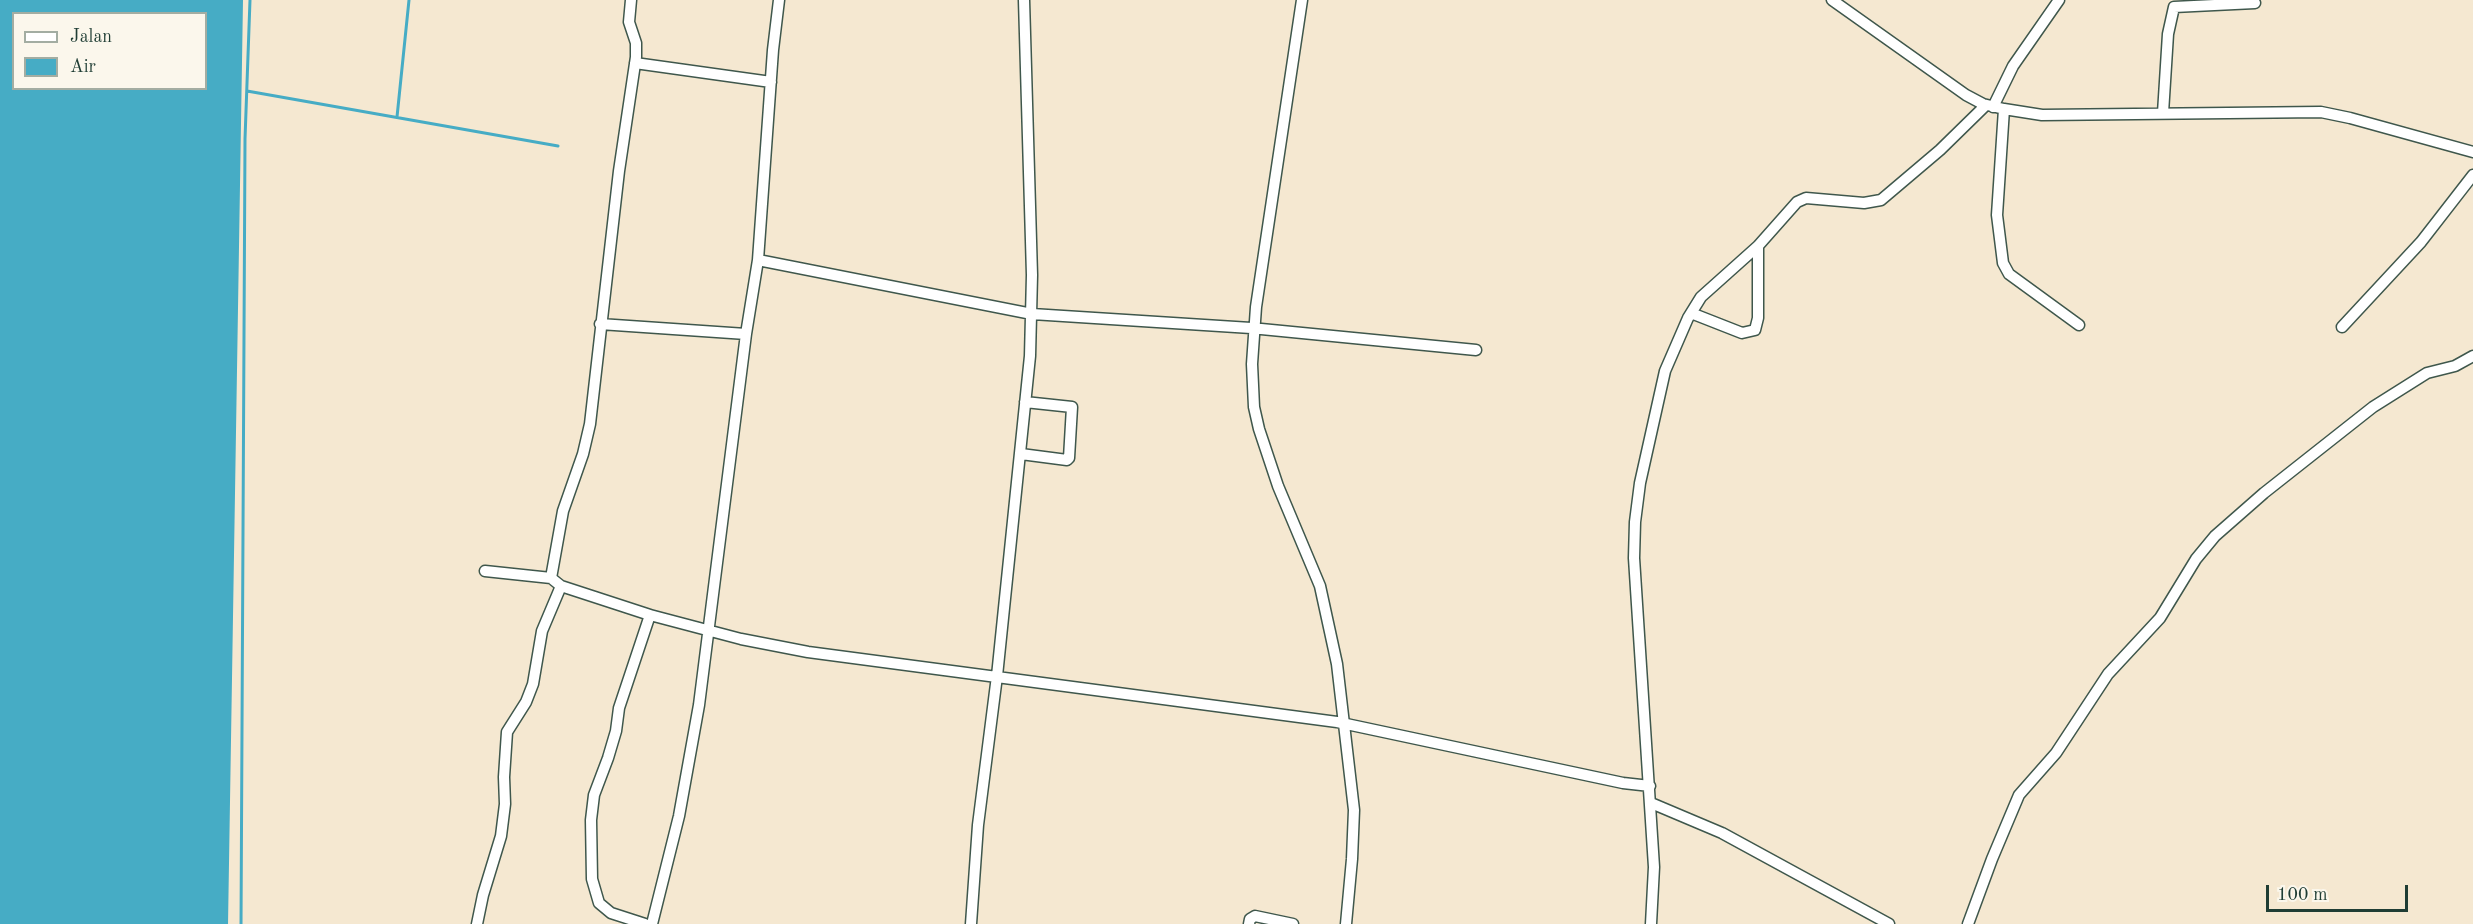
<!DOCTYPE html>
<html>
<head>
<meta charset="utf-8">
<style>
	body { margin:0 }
	#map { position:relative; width:2473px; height:924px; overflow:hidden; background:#f5e8d1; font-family:"Old Standard TT",serif }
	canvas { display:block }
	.legend { position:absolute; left:12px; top:12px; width:195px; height:78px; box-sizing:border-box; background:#fbf7ec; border:2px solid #a3ada2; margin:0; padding:8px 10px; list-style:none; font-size:18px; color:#1f3d34 }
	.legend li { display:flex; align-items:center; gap:12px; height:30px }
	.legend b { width:30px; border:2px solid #a3ada2 }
	.scale { position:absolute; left:2266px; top:885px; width:142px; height:27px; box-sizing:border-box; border:3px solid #1f3d34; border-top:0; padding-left:8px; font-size:18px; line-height:21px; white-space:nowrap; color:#1f3d34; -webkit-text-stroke:4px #fbf7ec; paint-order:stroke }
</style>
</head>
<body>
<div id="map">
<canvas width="2473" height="924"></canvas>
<ul class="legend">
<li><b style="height:8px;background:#fff"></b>Jalan</li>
<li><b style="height:16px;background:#46acc5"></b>Air</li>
</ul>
<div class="scale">100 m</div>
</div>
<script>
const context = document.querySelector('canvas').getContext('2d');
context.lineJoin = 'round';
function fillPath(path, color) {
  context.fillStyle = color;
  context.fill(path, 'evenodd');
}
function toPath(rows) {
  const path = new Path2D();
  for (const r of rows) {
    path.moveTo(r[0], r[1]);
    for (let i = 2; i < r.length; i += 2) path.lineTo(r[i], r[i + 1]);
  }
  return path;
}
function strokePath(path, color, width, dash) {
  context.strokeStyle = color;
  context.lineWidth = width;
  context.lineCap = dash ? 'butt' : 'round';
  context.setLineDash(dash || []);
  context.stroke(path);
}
fillPath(toPath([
	[0,0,243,0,228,924,0,924],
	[14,14,206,14,206,88,14,88]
]), '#46acc5');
strokePath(toPath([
	[247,91,558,146],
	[397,117,409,0],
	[241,924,245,139,250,0]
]), '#46acc5', 3);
const minor = toPath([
	[1302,0,1256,307,1252,364,1254,407,1259,429,1278,486,1320,586,1337,664,1354,810,1352,859,1346,924],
	[1832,0,1966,95,1983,104,2004,109,2042,115,2321,112,2350,118,2473,152],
	[635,63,771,82],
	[1993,107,2013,66,2059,0],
	[2004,109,1997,215,2003,263,2009,274,2079,325],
	[2163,113,2168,34,2174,7,2255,3],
	[758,260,1032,314,1251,328,1476,350],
	[1691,313,1742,333,1755,330,1758,318,1758,246],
	[600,324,746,334],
	[2342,327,2421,242,2473,175],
	[1021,454,1067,460,1069,458,1072,407,1025,402],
	[485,571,551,578,561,586,650,615,741,639,808,652,1337,722,1623,783,1650,786],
	[551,578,563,511,583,454,590,424,619,171,636,57,636,43,629,22,631,0],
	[1651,803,1722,833,1889,924],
	[477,924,483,895,501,836,505,804,504,777,507,732,526,702,533,684,542,631,561,586],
	[645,924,611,913,599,903,592,879,591,820,594,795,608,758,616,731,619,708,650,615],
	[652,924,679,816,699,705,746,334,758,260,773,50,779,0],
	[971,924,978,825,997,676,1030,356,1032,275,1024,0],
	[1249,924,1250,919,1255,916,1293,924],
	[1651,924,1654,867,1634,558,1635,522,1640,483,1665,371,1688,318,1701,297,1758,246,1797,202,1806,198,1864,203,1881,200,1940,150,1986,105],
	[1968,924,1992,859,2019,795,2056,753,2108,674,2160,618,2196,559,2215,536,2264,493,2373,407,2427,373,2455,366,2473,356]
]);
strokePath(minor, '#3f574c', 13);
strokePath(minor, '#fff', 10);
</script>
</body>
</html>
